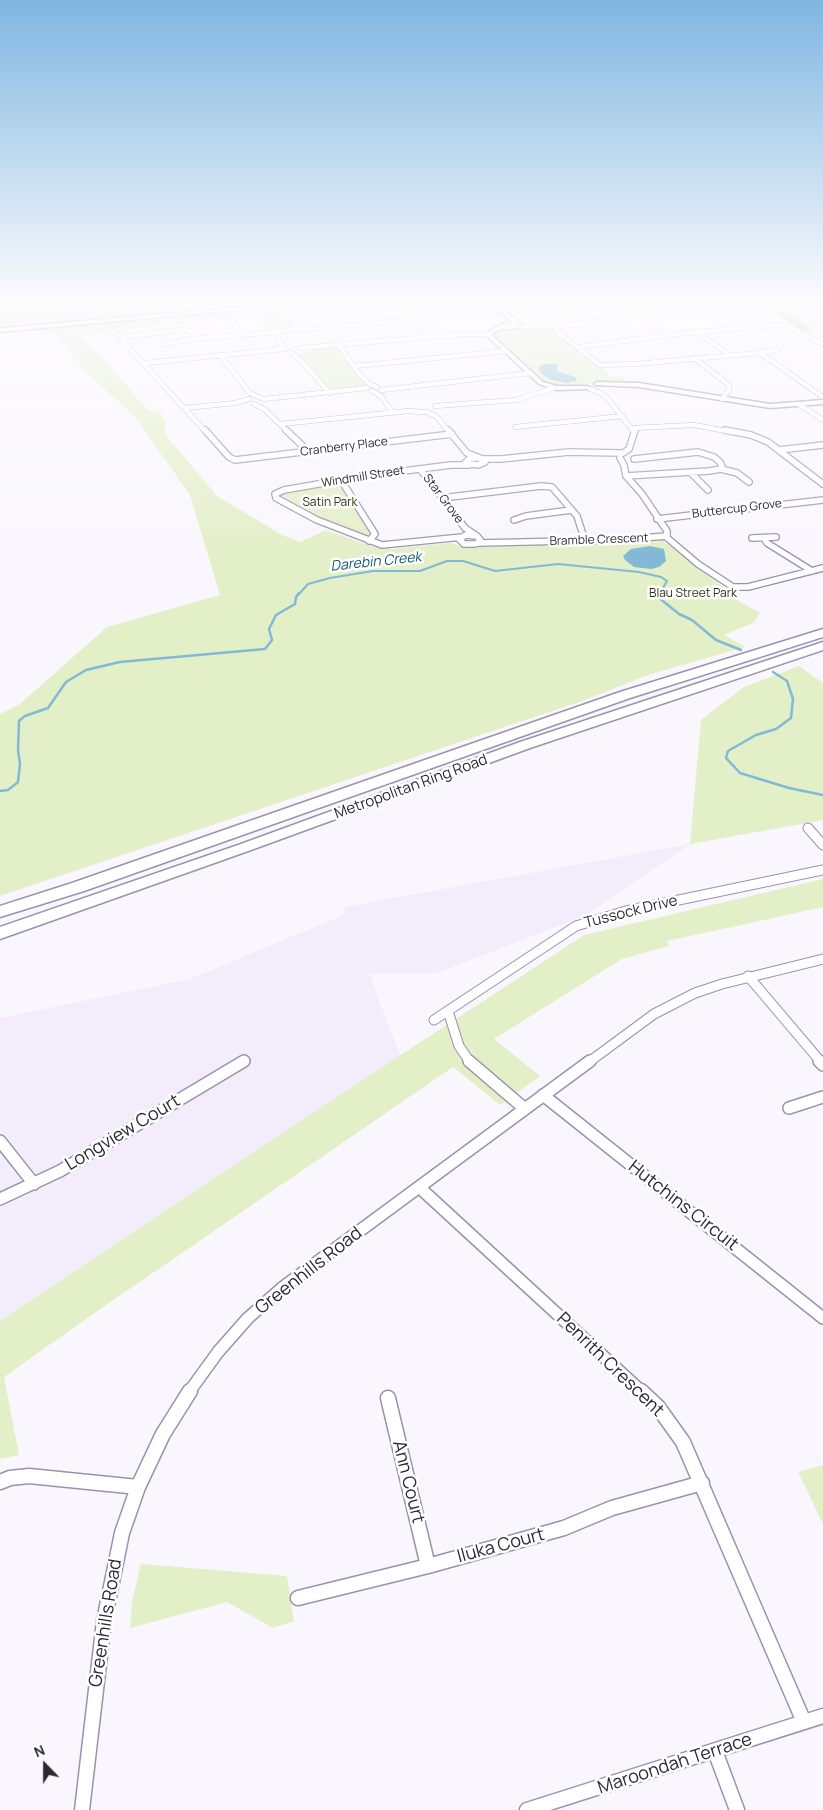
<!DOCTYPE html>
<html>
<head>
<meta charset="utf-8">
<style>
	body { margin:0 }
	#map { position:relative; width:823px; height:1810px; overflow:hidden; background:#f9f7fd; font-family:Manrope,sans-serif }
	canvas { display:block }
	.north { position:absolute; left:20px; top:1740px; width:50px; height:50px; -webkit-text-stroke:4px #fff; paint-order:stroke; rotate:338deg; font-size:14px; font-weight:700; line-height:20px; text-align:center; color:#2c2833 }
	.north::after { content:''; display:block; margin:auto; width:18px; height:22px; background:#2c2833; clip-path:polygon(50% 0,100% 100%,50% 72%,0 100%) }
</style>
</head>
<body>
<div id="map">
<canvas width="823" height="1810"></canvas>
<div class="north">N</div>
</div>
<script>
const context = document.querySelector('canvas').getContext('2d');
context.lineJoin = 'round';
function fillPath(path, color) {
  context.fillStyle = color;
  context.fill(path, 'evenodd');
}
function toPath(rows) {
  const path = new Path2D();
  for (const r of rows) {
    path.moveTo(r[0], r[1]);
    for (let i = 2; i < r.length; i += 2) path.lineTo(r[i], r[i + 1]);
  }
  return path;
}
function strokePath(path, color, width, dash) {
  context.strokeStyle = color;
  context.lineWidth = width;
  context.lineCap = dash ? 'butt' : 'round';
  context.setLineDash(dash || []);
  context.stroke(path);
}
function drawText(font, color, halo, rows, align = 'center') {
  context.font = font + ' Manrope,sans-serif';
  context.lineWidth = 5;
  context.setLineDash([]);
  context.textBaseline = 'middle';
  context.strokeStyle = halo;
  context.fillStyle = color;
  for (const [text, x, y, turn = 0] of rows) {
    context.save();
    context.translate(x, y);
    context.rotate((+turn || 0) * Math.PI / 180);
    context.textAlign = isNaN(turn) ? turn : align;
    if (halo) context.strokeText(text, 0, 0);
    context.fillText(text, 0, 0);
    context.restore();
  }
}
fillPath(toPath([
	[760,302,823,302,823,342],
	[690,844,584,916,437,973,369,974,400,1055,0,1321,0,1018,190,979,346,914,344,907]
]), '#f2ecfb');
fillPath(toPath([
	[0,302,154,302,231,304,188,310,0,325],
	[264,309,284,313,294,326,267,329,257,315,79,335,102,357,142,404,147,409,161,413,166,423,164,433,217,496,282,535,300,542,326,530,368,545,391,549,449,543,471,548,498,545,622,544,662,540,726,589,738,592,735,599,760,613,753,623,724,635,745,647,648,675,585,700,0,896,0,714,20,704,107,627,220,595,190,495,135,417,86,372,55,333,37,334,50,328],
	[524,327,554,328,558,334,595,364,602,367,612,377,621,376,628,383,588,383,576,387,558,387,543,382,493,336,492,333,499,330],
	[333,347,339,348,347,358,348,363,366,384,365,387,331,390,301,358,302,353,307,351],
	[334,483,342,486,372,535,369,537,319,519,279,495],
	[799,666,823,683,823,820,690,844,701,720,744,687],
	[823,879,823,907,667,941,669,946,622,959,494,1039,540,1076,500,1105,453,1067,93,1314,4,1377,19,1455,0,1459,0,1321,326,1104,584,935],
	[823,1465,823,1524,798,1472],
	[141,1564,287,1576,294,1621,273,1628,227,1602,130,1628,132,1602]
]), '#e3efc7');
fillPath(toPath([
	[766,306,802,318,800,322,811,328,810,331,804,332,791,324,764,307]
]), '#b3c18e');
fillPath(toPath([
	[544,364,558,364,557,371,575,377,577,381,566,383,549,379,539,371,539,367],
	[650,546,664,549,666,561,659,567,651,569,634,567,625,560,623,556,631,549]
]), '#83b9d6');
strokePath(toPath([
	[298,595,308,584,330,578,373,571,420,571,447,561,463,561,495,571,558,564,639,572,661,577,667,581,659,595]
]), '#83b9d6', 2);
strokePath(toPath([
	[660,593,658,597,679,614,692,620,716,640,741,650],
	[773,672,787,681,793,699,791,718,776,729,756,735,728,751,726,758,740,773,789,788,823,795],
	[0,791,8,790,18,782,20,764,18,750,19,721,25,716,48,708,66,682,86,670,120,662,265,649,272,640,269,629,276,615,295,604,296,597,299,593]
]), '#83b9d6', 2.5);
const minorFar4 = toPath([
	[556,302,553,303,554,305,579,325],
	[593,302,619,318],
	[753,302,807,337,823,344],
	[264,307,285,312,299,329],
	[639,315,669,335],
	[231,318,241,335],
	[417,320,435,336],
	[555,326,559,333,600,365,636,364,757,353,763,355,823,397],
	[521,327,579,325,656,313,754,304],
	[113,332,124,337],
	[697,332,730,355],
	[164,344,199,338],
	[339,345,356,370,368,383,377,387],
	[579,347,676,334,787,324],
	[300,348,462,334,489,334],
	[284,349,276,333,281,331,417,320,442,316,441,314],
	[290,352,299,359,330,393],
	[757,353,777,350],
	[220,355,250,393,261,398],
	[694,358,729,385,729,390,722,399],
	[145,363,283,349],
	[355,366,506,351],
	[590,389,601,393,608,399,634,432],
	[381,390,530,373],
	[372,391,381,396,393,413],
	[264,399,367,388],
	[254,404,264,409,288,432],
	[800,405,823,420],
	[435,406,516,400,553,388],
	[185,408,235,403,249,399],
	[427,412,437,417,449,432],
	[281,424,408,411,424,412],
	[515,427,623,416],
	[633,428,694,425,732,432],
	[206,432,121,339,130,336,182,330,191,331,196,337,204,338,277,332]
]);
const minorFar3 = toPath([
	[205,430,229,457,235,460,452,434],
	[286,430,308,451],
	[448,430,467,453,480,458],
	[725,430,751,435,768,442,823,484],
	[779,450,823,445],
	[623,453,629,449,635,430],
	[470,458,480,458,485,462,478,465,465,463,470,458],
	[481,459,501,459,569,452,621,453],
	[420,469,465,528,477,536],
	[721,469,737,473,749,482],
	[691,473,708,490],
	[626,476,709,471,721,469,722,467,720,462,714,457,698,452,634,459],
	[341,480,375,534,369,541],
	[442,498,541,486,552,487,577,516,585,541],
	[657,519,823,500],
	[514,520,526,516,571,510],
	[466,535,477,536,481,541,475,544,464,544,459,539,466,535],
	[665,536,698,564,733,587,748,587,823,568],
	[462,537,382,545,317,520,276,498,275,494,284,490,364,476,451,465,469,465],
	[752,538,776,537],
	[764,538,767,543,812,571],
	[478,543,614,540,667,536,667,531,642,494,626,476,624,465,620,458]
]);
const minorFar2 = toPath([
	[808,828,823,845],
	[748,976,821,1062],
	[448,1011,459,1046,470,1062],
	[434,1020,576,926,626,911,823,870],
	[242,1062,244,1061],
	[589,1062,654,1014,695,993,722,984,823,959]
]);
const minorFar1 = toPath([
	[469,1061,525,1109],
	[819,1061,823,1065],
	[543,1095,823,1318],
	[789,1108,823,1097],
	[0,1141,34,1184],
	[419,1187,642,1392],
	[0,1199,60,1171,244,1061],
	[189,1392,218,1352,248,1318,282,1288,590,1061]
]);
const minor = toPath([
	[641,1391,658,1407,683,1442,804,1722],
	[388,1398,428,1566],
	[0,1482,10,1478,29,1476,138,1487],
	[298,1598,428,1566,564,1528,612,1508,702,1483],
	[715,1751,737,1810],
	[82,1810,104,1621,122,1533,138,1487,163,1434,190,1391],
	[527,1810,823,1716]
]);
const tertiary = toPath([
	[478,302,483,302,498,315,493,316,478,302],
	[489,302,494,302,524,326,508,330,504,328,493,333,493,336,543,382,557,386,588,386,590,387,590,389,557,390,539,384,487,336,489,331,505,323,512,322,489,302],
	[597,382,639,383,770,404,823,400,823,404,770,408,639,387,595,385,594,384,597,382]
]);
const secondary = toPath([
	[301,302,326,302,0,332,0,328,301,302]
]);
const motorway = toPath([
	[823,629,823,637,630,698,84,891,0,917,0,906,72,883,620,692,823,629],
	[823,642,823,650,530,748,251,850,0,939,0,927,241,844,520,742,823,642]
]);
strokePath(minorFar4, '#9c91ae', 5.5);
strokePath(minorFar3, '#9c91ae', 8);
strokePath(minorFar2, '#9c91ae', 11);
strokePath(minorFar1, '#9c91ae', 14);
strokePath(minor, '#9c91ae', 17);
strokePath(tertiary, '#9c91ae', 3);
strokePath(secondary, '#9c91ae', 3);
strokePath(motorway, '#9c91ae', 3);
strokePath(minorFar4, '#fff', 4.5);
strokePath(minorFar3, '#fff', 5.5);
strokePath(minorFar2, '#fff', 9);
strokePath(minorFar1, '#fff', 11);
strokePath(minor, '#fff', 14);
fillPath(tertiary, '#fff');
fillPath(secondary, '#fff');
fillPath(motorway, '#fff');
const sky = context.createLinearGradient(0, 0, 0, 556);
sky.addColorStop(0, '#7fb6e1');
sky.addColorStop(0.54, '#fcfbfe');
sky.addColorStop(1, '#fcfbfe00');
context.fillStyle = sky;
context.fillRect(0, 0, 823, 556);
drawText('12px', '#2c2833', '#fff', [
	["Cranberry Place",344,447,-7],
	["Windmill Street",363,477,-9],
	["Star Grove",443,499,53],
	["Buttercup Grove",737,509,-7],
	["Bramble Crescent",599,540,-2]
]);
drawText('12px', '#2e3610', '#fff', [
	["Satin Park",330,503],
	["Blau Street Park",693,594]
]);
drawText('italic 14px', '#115572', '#fff', [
	["Darebin Creek",376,562,-6]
]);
drawText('15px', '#2c2833', '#fff', [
	["Metropolitan Ring Road",411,787,-20],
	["Tussock Drive",631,912,-14]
]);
drawText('18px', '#2c2833', '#fff', [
	["Longview Court",123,1133,-31],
	["Hutchins Circuit",683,1206,38],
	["Greenhills Road",309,1271,-38],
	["Penrith Crescent",610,1365,44],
	["Ann Court",408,1482,76],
	["Iluka Court",501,1546,-15],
	["Greenhills Road",106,1623,-81],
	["Maroondah Terrace",675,1764,-18]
]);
</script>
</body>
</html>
